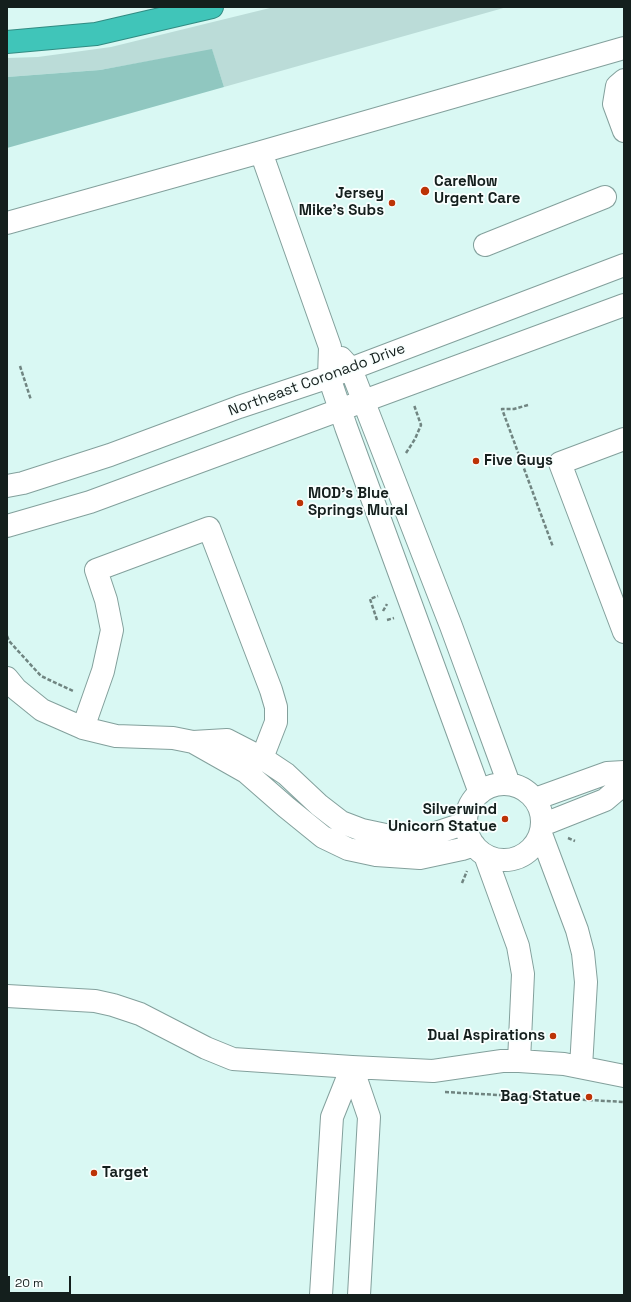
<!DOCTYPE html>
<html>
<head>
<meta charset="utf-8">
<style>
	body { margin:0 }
	#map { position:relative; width:631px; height:1302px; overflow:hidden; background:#d9f8f3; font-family:"Space Grotesk",sans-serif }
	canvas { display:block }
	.frame { position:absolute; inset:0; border:8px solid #141f1d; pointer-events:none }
	.scale { position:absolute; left:8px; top:1276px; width:63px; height:18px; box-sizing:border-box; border:2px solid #141f1d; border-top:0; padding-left:5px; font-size:12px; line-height:14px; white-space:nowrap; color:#141f1d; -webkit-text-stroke:3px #f9fffe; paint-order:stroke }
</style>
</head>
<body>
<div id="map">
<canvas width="631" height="1302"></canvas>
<div class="frame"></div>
<div class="scale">20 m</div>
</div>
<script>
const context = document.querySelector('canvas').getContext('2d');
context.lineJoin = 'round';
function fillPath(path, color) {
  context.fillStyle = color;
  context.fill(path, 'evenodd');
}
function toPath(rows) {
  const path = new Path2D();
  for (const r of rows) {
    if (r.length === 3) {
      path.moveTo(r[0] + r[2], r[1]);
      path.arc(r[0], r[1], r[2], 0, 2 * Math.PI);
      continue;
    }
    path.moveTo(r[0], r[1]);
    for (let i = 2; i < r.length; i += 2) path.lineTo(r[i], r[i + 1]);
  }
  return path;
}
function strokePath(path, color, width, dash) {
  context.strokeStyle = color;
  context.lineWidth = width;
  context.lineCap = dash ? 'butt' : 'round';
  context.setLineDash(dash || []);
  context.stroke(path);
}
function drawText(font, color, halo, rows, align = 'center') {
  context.font = font + ' "Space Grotesk",sans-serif';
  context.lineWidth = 3.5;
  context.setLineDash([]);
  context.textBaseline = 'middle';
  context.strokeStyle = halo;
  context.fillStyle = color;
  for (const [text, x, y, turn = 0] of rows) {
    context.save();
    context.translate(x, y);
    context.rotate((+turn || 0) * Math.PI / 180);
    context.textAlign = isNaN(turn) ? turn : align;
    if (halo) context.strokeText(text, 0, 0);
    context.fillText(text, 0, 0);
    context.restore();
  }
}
fillPath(toPath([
	[274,7,507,7,224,87,212,50,100,70,7,77,7,58,38,57,111,47]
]), '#bbdcd8');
fillPath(toPath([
	[212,49,224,87,7,148,7,77,100,70]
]), '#90c7c0');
const minor = toPath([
	[624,80,617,86,614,104,624,131],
	[261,152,624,48],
	[7,223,261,152,330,347,329,377,346,427,480,793],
	[485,245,605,197],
	[341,358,351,369,451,626,509,784],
	[624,439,560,463,624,632],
	[7,486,23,483,110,455,239,407,329,377,624,265],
	[7,526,90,502,624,305],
	[7,678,16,689,42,710,83,728,116,736,173,738,193,742,227,740,262,758,286,774,319,805,341,822,362,830,395,837,424,837,466,823],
	[83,728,103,671,112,630,106,600,96,570,209,528,271,690,276,707,276,722,262,758],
	[193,742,246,772,286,807,323,837,348,849,376,855,420,858,462,849,474,845],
	[504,822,38],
	[535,799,607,773,624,772],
	[542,825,605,800,624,784],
	[541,834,577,930,583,953,586,982,581,1067],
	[485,855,518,946,523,974,519,1061],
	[7,996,95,1001,113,1005,140,1014,206,1048,233,1059,352,1067,433,1071,502,1061,519,1061,564,1064,624,1076],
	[352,1067,369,1117,359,1295],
	[321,1295,332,1117,352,1067]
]);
const highway = toPath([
	[7,42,96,34,212,7]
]);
strokePath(minor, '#83a09c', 24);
strokePath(highway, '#318b82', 24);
strokePath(toPath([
	[20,366,31,400],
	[528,405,514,409,502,409,553,547],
	[406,453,415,439,421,425,414,405],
	[383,611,387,604],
	[377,620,370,599,378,596],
	[387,620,394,618],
	[7,636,9,641,41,676,73,691],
	[568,838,575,841],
	[462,883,467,871],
	[445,1092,624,1102]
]), '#708581', 2.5, [4, 2]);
strokePath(minor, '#fff', 22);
strokePath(highway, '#40c5b9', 22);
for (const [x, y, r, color] of [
	[425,191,5,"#bc3306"],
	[392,203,4,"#bc3306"],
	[476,461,4,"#bc3306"],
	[300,503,4,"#bc3306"],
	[505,819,4,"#bc3306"],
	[553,1036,4,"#bc3306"],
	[589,1097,4,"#bc3306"],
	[94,1173,4,"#bc3306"]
]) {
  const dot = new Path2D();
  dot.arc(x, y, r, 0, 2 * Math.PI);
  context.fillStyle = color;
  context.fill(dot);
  strokePath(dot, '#f9fffe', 1.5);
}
drawText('bold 15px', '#141f1d', '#f9fffe', [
	["CareNow",434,182],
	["Urgent Care",434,199],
	["Jersey",384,194,"right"],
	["Mike's Subs",384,211,"right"],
	["Five Guys",484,461],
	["MOD's Blue",308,494],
	["Springs Mural",308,511],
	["Silverwind",497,810,"right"],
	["Unicorn Statue",497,827,"right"],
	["Dual Aspirations",545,1036,"right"],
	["Bag Statue",581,1097,"right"],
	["Target",102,1173]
], 'left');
drawText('15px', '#141f1d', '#f9fffe', [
	["Northeast Coronado Drive",317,380,-20]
]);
</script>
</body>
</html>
